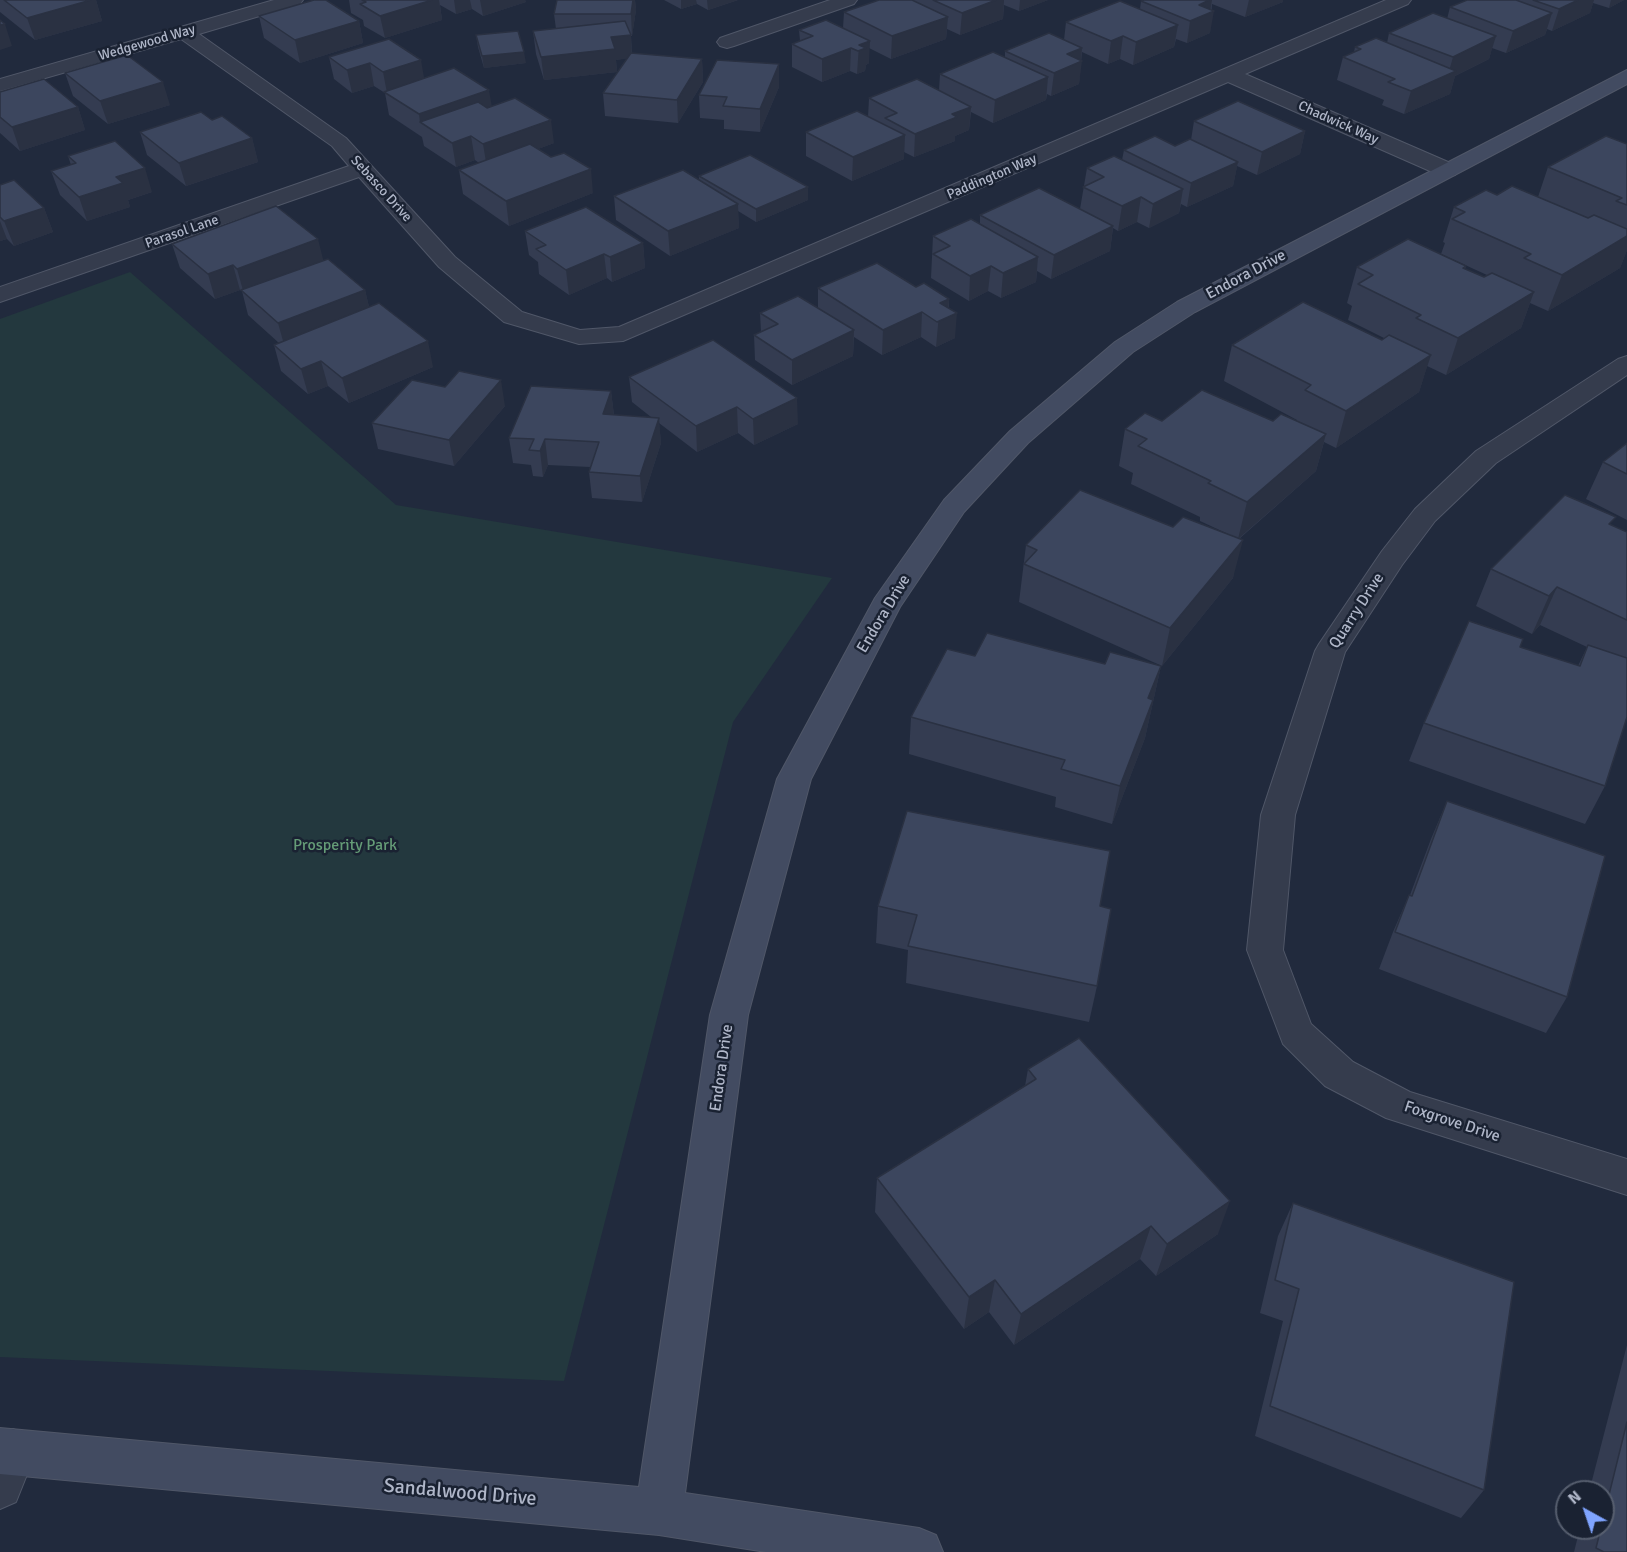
<!DOCTYPE html>
<html>
<head>
<meta charset="utf-8">
<style>
	body { margin:0 }
	#map { position:relative; width:1627px; height:1552px; overflow:hidden; background:#212a3d; font-family:Signika,sans-serif }
	canvas { display:block }
	.north { position:absolute; left:1555px; top:1480px; width:60px; height:60px; box-sizing:border-box; background:#1a2232; border:2px solid #565e6e; border-radius:50%; rotate:320deg; font-size:16px; font-weight:700; line-height:24px; text-align:center; color:#b0b7c9 }
	.north::after { content:''; display:block; margin:auto; width:21px; height:27px; background:#7fa4ff; clip-path:polygon(50% 0,100% 100%,50% 72%,0 100%) }
</style>
</head>
<body>
<div id="map">
<canvas width="1627" height="1552"></canvas>
<div class="north">N</div>
</div>
<script>
const context = document.querySelector('canvas').getContext('2d');
context.lineJoin = 'round';
function fillPath(path, color) {
  context.fillStyle = color;
  context.fill(path, 'evenodd');
}
function toPath(rows) {
  const path = new Path2D();
  for (const r of rows) {
    path.moveTo(r[0], r[1]);
    for (let i = 2; i < r.length; i += 2) path.lineTo(r[i], r[i + 1]);
  }
  return path;
}
function strokePath(path, color, width, dash) {
  context.strokeStyle = color;
  context.lineWidth = width;
  context.lineCap = dash ? 'butt' : 'round';
  context.setLineDash(dash || []);
  context.stroke(path);
}
function drawText(font, color, halo, rows, align = 'center') {
  context.font = font + ' Signika,sans-serif';
  context.lineWidth = 5;
  context.setLineDash([]);
  context.textBaseline = 'middle';
  context.strokeStyle = halo;
  context.fillStyle = color;
  for (const [text, x, y, turn = 0] of rows) {
    context.save();
    context.translate(x, y);
    context.rotate((+turn || 0) * Math.PI / 180);
    context.textAlign = isNaN(turn) ? turn : align;
    if (halo) context.strokeText(text, 0, 0);
    context.fillText(text, 0, 0);
    context.restore();
  }
}
fillPath(toPath([
	[130,272,396,505,832,578,733,722,564,1381,0,1357,0,319]
]), '#23383e');
const street = toPath([
	[274,0,303,0,300,4,199,34,346,138,455,257,522,312,580,330,619,327,1386,0,1411,0,1408,4,1245,74,1455,165,1458,170,1455,175,1447,176,1439,175,1228,82,623,341,579,344,504,322,439,267,359,177,0,302,0,287,349,166,332,146,181,39,0,91,0,79,274,0],
	[830,0,857,0,854,4,734,46,727,48,720,46,717,42,720,38,830,0],
	[1627,356,1627,375,1496,463,1435,521,1402,565,1345,652,1295,815,1283,950,1311,1024,1353,1062,1410,1092,1627,1159,1627,1195,1386,1118,1325,1086,1283,1044,1247,950,1261,815,1315,651,1319,644,1382,551,1415,509,1476,451,1618,359,1627,356],
	[13,1429,29,1436,36,1452,16,1502,0,1509,0,1434,13,1429]
]);
const secondary = toPath([
	[1627,70,1627,84,1195,312,1133,352,1028,443,964,512,900,607,811,779,748,1015,685,1493,919,1528,936,1535,943,1552,766,1552,659,1535,0,1474,0,1428,639,1487,710,1015,777,779,875,598,944,500,1010,431,1115,342,1177,302,1627,70]
]);
strokePath(street, '#505768', 2);
strokePath(secondary, '#505768', 2);
fillPath(street, '#353c4d');
fillPath(secondary, '#424b61');
fillPath(toPath([
	[0,0,96,0,102,21,35,40,0,12],
	[349,0,525,0,526,2,483,16,472,9,456,14,440,5,442,20,385,38,364,26,363,20,351,13],
	[557,0,635,0,636,10,632,36,631,36,632,53,702,59,703,82,678,123,605,116,603,93,627,58,616,60,617,72,544,80,536,54,533,31,556,29,554,14],
	[664,0,738,0,708,10,697,4,681,9],
	[879,0,1048,0,1019,11,1004,5,1003,19,960,35,947,29,946,39,891,59,869,48,869,63,866,65,865,71,857,74,850,71,822,82,792,67,792,44,800,41,799,30,843,28,844,12],
	[1144,0,1283,0,1283,2,1245,17,1212,4,1210,33,1187,43,1176,39,1174,47,1133,65,1120,59,1108,64,1082,52,1079,84,1051,96,1047,94,1046,100,993,123,971,112,969,130,955,136,955,141,914,157,904,152,904,159,852,181,806,156,806,132,868,117,869,98,939,90,940,74,1005,57,1005,51,1064,40,1066,22,1140,9,1141,1],
	[1467,0,1624,0,1609,8,1593,3,1590,13,1552,31,1547,29,1545,35,1506,53,1492,48,1489,59,1455,76,1450,94,1404,114,1382,105,1384,100,1337,80,1343,57,1354,52,1355,47,1387,43,1389,33,1447,19,1450,7],
	[259,16,359,21,363,43,300,63,264,38],
	[476,35,526,63,484,68,478,47],
	[389,39,424,78,492,106,554,143,538,149,593,193,509,226,463,194,459,170,479,163,475,160,456,167,424,146,422,137,389,115,385,93,374,86,352,93,334,79,329,57],
	[779,64,779,87,760,132,724,129,724,120,700,118,699,95],
	[65,73,170,105,108,124,73,96],
	[0,92,78,107,85,130,20,151,0,133],
	[212,120,252,138,258,162,186,186,147,155,140,132],
	[1194,121,1305,131,1300,154,1257,175,1237,166,1233,186,1187,207,1181,204,1179,213,1149,228,1137,222,1118,231,1113,228,1110,251,1051,279,1037,271,1036,282,1001,298,988,291,969,301,931,278,933,236,980,224,980,215,1080,209,1087,168,1122,160,1124,150,1175,146,1191,140],
	[1627,144,1627,250,1620,268,1548,311,1530,303,1521,328,1446,375,1427,366,1419,392,1336,448,1324,442,1316,471,1239,539,1233,578,1162,666,1019,602,1026,545,1173,527,1228,534,1200,521,1200,517,1131,484,1133,473,1119,466,1125,429,1162,421,1296,421,1297,420,1224,381,1232,345,1382,340,1384,338,1348,320,1352,306,1347,303,1357,267,1466,266,1465,269,1484,277,1487,275,1441,254,1445,243,1443,242,1454,207,1497,195,1538,197,1548,167],
	[68,156,152,192,128,200,130,207,87,221,60,195,51,171,71,165],
	[699,176,808,200,756,222,738,211,739,228,670,256,616,220,614,196,699,179],
	[0,185,44,208,53,232,14,246,7,239,0,241],
	[525,231,643,243,645,268,612,282,607,278,569,295,539,274,538,262,529,255],
	[172,244,324,260,365,290,369,307,433,367,349,403,328,386,308,394,281,371,274,345,279,343,248,315,242,291,240,290,215,299,180,268],
	[916,287,949,299,949,308,955,338,936,347,921,337,882,355,854,337,853,356,792,385,755,360,754,335,761,332,760,313,818,308,818,288],
	[629,377,798,424,754,445,738,433,697,452,659,423,661,443,642,502,592,498,589,472,590,467,548,465,543,477,533,476,531,465,513,463,509,438,611,391,614,415,651,417,632,402],
	[505,406,454,466,378,449,372,423],
	[1627,443,1627,520,1586,499,1603,462],
	[1612,525,1627,532,1627,717,1605,786,1585,824,1409,761,1424,723,1520,647,1578,666,1587,647,1540,625,1532,634,1476,606,1491,569],
	[975,656,1105,664,1161,666,1145,738,1112,824,1055,807,1056,797,909,754,911,717],
	[1447,801,1567,997,1546,1033,1379,969,1393,932,1409,895,1410,895,1431,839],
	[878,906,1100,906,1097,986,1089,1022,906,983,908,950,876,943],
	[1028,1069,1218,1234,1156,1276,1140,1259,1014,1345,989,1312,964,1329,875,1212,877,1178,1025,1086],
	[1293,1203,1484,1490,1461,1518,1255,1436,1283,1321,1260,1313,1278,1236],
	[1627,1345,1627,1552,1574,1552,1580,1528,1603,1528,1603,1492,1589,1492]
]), '#343c51');
fillPath(toPath([
	[91,0,96,0,102,21,35,40,27,18],
	[432,0,439,0,442,20,385,38,380,16],
	[454,0,470,0,472,9,456,14],
	[480,0,525,0,526,2,483,16],
	[633,0,635,0,636,10,632,36,631,14],
	[681,0,696,0,697,4,681,9],
	[707,0,738,0,708,10],
	[996,0,1004,0,1003,19,960,35,962,13],
	[1020,0,1048,0,1019,11],
	[1209,0,1212,0,1210,12,1214,11,1210,33,1187,43,1190,21,1199,5],
	[1249,0,1283,0,1283,2,1245,17],
	[1578,0,1594,0,1590,13,1552,31,1559,9],
	[1611,0,1624,0,1609,8],
	[1552,13,1545,35,1506,53,1513,31],
	[948,17,946,39,891,59,892,36],
	[359,21,363,43,300,63,295,40],
	[5,24,12,46,0,50,0,25],
	[1178,25,1174,47,1133,65,1136,42],
	[631,35,632,58,616,60,617,72,544,80,541,57,611,37],
	[1123,36,1120,59,1108,64,1111,41],
	[1496,36,1489,59,1455,76,1450,94,1404,114,1411,91,1448,75,1453,57],
	[870,41,869,63,866,65,865,71,857,74,859,45],
	[851,48,850,71,822,82,822,59],
	[1082,48,1081,61,1082,61,1079,84,1051,96,1054,73,1067,54],
	[524,52,526,63,484,68,482,56],
	[702,59,703,82,678,123,677,100],
	[421,60,425,83,387,93,383,72],
	[370,63,374,86,352,93,347,70],
	[779,64,779,87,760,132,760,109],
	[1048,77,1046,100,993,123,995,100],
	[163,82,170,105,108,124,100,101],
	[489,90,493,113,420,123,419,114],
	[78,107,85,130,20,151,12,127],
	[971,107,969,130,955,136,955,141,914,157,915,134,952,114],
	[551,120,554,143,487,168,483,144],
	[1305,131,1300,154,1257,175,1262,152],
	[905,135,904,159,852,181,853,157],
	[471,136,475,160,456,167,452,143],
	[252,138,258,162,186,186,179,163],
	[1238,162,1233,186,1187,207,1191,183],
	[145,168,152,192,128,200,130,207,87,221,79,197,116,177],
	[591,169,593,193,509,226,506,201],
	[808,187,808,200,756,222,756,209],
	[1183,189,1179,213,1149,228,1153,204],
	[1141,197,1137,222,1118,231,1122,206],
	[738,204,739,228,670,256,668,231],
	[44,208,53,232,14,246,4,221],
	[0,221,7,239,0,241],
	[1113,226,1110,251,1051,279,1054,255],
	[1627,236,1627,250,1620,268,1548,311,1562,275],
	[318,239,324,263,244,294,237,269],
	[643,243,645,268,612,282,610,257],
	[604,254,607,278,569,295,566,270],
	[1038,257,1036,282,1001,298,1003,273],
	[233,265,240,290,215,299,208,274],
	[991,266,988,291,969,301,970,276],
	[365,290,371,315,285,348,278,323],
	[1534,292,1521,328,1446,375,1458,338],
	[949,299,948,317,957,313,955,338,936,347,940,303],
	[922,312,921,337,882,355,883,330],
	[854,330,853,356,792,385,792,360],
	[428,341,433,367,349,403,342,378],
	[1431,355,1419,392,1336,448,1346,411],
	[321,361,328,386,308,394,301,369],
	[501,380,505,406,454,466,449,440],
	[611,391,614,416,603,414],
	[797,398,798,424,754,445,753,419],
	[737,407,738,433,697,452,696,426],
	[659,418,661,443,642,502,640,476],
	[1326,434,1316,471,1238,539,1247,502],
	[545,439,548,465,543,477,540,451],
	[1243,540,1233,578,1162,666,1170,628],
	[1557,587,1540,625,1532,634,1549,596],
	[1161,666,1145,738,1112,824,1120,786,1148,698],
	[1230,1201,1218,1234,1156,1276,1167,1244],
	[1151,1226,1140,1259,1014,1345,1021,1314],
	[995,1280,989,1312,964,1329,969,1297]
]), '#2a3142');
const building = toPath([
	[4,0,91,0,27,18,4,0],
	[314,0,326,0,359,21,295,40,259,16,314,0],
	[362,0,432,0,380,16,360,4,366,2,362,0],
	[557,0,633,0,631,14,554,14,557,0],
	[879,0,912,0,948,17,892,36,844,12,879,0],
	[933,0,996,0,962,13,933,0],
	[1144,0,1209,0,1199,5,1214,11,1190,21,1141,1,1144,0],
	[1467,0,1516,0,1552,13,1513,31,1450,7,1467,0],
	[1533,0,1578,0,1559,9,1533,0],
	[1120,1,1178,25,1136,42,1123,36,1111,41,1066,22,1120,1],
	[1433,13,1496,36,1453,57,1389,33,1433,13],
	[0,20,5,24,0,25,0,20],
	[826,20,870,41,859,45,866,48,858,51,851,48,822,59,792,44,813,36,799,30,826,20],
	[625,21,631,35,611,37,615,49,541,57,533,31,625,21],
	[518,31,524,52,482,56,476,35,518,31],
	[1049,33,1082,48,1067,54,1082,61,1054,73,1005,51,1049,33],
	[1376,38,1456,71,1411,91,1388,82,1395,79,1343,57,1361,49,1355,47,1376,38],
	[389,39,421,60,383,72,370,63,347,70,329,57,389,39],
	[993,52,1048,77,995,100,940,74,993,52],
	[631,53,702,59,677,100,603,93,631,53],
	[127,55,163,82,100,101,65,73,127,55],
	[717,60,779,64,760,109,723,106,727,97,699,95,717,60],
	[454,68,489,90,419,114,384,92,454,68],
	[44,79,78,107,12,127,0,117,0,92,44,79],
	[917,79,971,107,952,114,957,117,915,134,885,118,897,113,869,98,917,79],
	[515,98,551,120,483,144,471,136,452,143,420,122,478,102,487,108,515,98],
	[1238,101,1305,131,1262,152,1194,121,1238,101],
	[857,111,905,135,853,157,806,132,857,111],
	[201,112,212,120,222,116,252,138,179,163,140,132,201,112],
	[1155,136,1175,146,1190,139,1238,162,1191,183,1124,150,1155,136],
	[1606,136,1627,144,1627,205,1616,201,1622,198,1548,167,1606,136],
	[115,141,145,168,116,177,123,183,79,197,51,171,76,163,68,156,115,141],
	[530,144,551,157,564,153,591,169,506,201,459,170,530,144],
	[750,155,808,187,756,209,699,176,750,155],
	[1114,156,1183,189,1153,204,1141,197,1122,206,1083,187,1104,177,1087,168,1114,156],
	[683,170,738,204,668,231,614,196,683,170],
	[14,180,44,208,4,221,0,217,0,185,14,180],
	[1512,186,1588,218,1594,215,1627,229,1627,236,1562,275,1524,258,1531,254,1452,219,1465,212,1454,207,1486,190,1497,195,1512,186],
	[1039,188,1113,226,1054,255,980,215,1039,188],
	[276,206,318,239,237,269,233,265,208,274,172,244,276,206],
	[586,207,643,243,610,257,604,254,566,270,536,249,546,245,525,231,586,207],
	[971,219,1038,257,1003,273,991,266,970,276,933,254,950,246,933,236,971,219],
	[1408,239,1466,266,1463,268,1484,277,1492,273,1534,292,1458,338,1416,318,1421,315,1358,284,1373,275,1357,267,1408,239],
	[328,259,365,290,278,323,241,290,328,259],
	[877,263,916,287,924,283,949,299,940,303,957,313,937,322,922,312,883,330,818,288,877,263],
	[798,296,854,330,792,360,754,335,778,324,760,313,798,296],
	[1303,302,1382,340,1389,335,1431,355,1346,411,1305,390,1311,385,1232,345,1303,302],
	[379,303,428,341,342,378,321,361,301,369,274,345,379,303],
	[713,340,797,398,753,419,737,407,696,426,629,377,713,340],
	[459,371,501,380,449,440,372,423,412,380,445,387,459,371],
	[531,386,611,391,603,414,659,418,640,476,589,472,599,442,545,439,540,451,529,450,534,439,509,438,531,386],
	[1202,390,1273,421,1281,414,1326,434,1247,502,1208,483,1211,481,1138,446,1147,439,1125,429,1145,413,1162,421,1202,390],
	[1627,443,1627,474,1603,462,1627,443],
	[1080,490,1173,527,1183,517,1243,540,1170,628,1024,564,1037,550,1026,545,1080,490],
	[1565,495,1616,517,1609,524,1627,532,1627,620,1557,587,1549,596,1491,569,1565,495],
	[1469,621,1523,639,1520,647,1580,666,1588,645,1627,658,1627,717,1605,786,1424,723,1469,621],
	[987,633,1105,664,1110,652,1161,666,1148,698,1153,700,1120,786,1061,769,1065,760,911,717,947,649,975,656,987,633],
	[1447,801,1605,856,1567,997,1395,932,1409,895,1412,896,1447,801],
	[907,811,1110,851,1100,906,1111,909,1097,986,908,946,917,915,878,906,907,811],
	[1079,1038,1230,1201,1167,1244,1151,1226,1021,1314,995,1280,969,1297,877,1178,1036,1079,1028,1069,1079,1038],
	[1293,1203,1514,1282,1484,1490,1270,1406,1299,1289,1275,1280,1293,1203],
	[1627,1422,1627,1552,1604,1552,1596,1548,1601,1528,1603,1528,1603,1519,1627,1422]
]);
fillPath(building, '#3c465e');
strokePath(building, '#2a3142', 1.5);
drawText('14px', '#b0b7c9', '#1a2232', [
	["Wedgewood Way",147,43,-16],
	["Chadwick Way",1338,123,24],
	["Paddington Way",992,177,-23],
	["Sebasco Drive",381,189,48],
	["Parasol Lane",182,232,-19]
]);
drawText('16px', '#b0b7c9', '#1a2232', [
	["Endora Drive",1246,275,-28],
	["Quarry Drive",1357,611,-57],
	["Endora Drive",884,614,-59],
	["Endora Drive",722,1068,-82],
	["Foxgrove Drive",1452,1122,18]
]);
drawText('16px', '#659c77', '#1a2232', [
	["Prosperity Park",345,846]
]);
drawText('20px', '#b0b7c9', '#1a2232', [
	["Sandalwood Drive",460,1493,5]
]);
</script>
</body>
</html>
